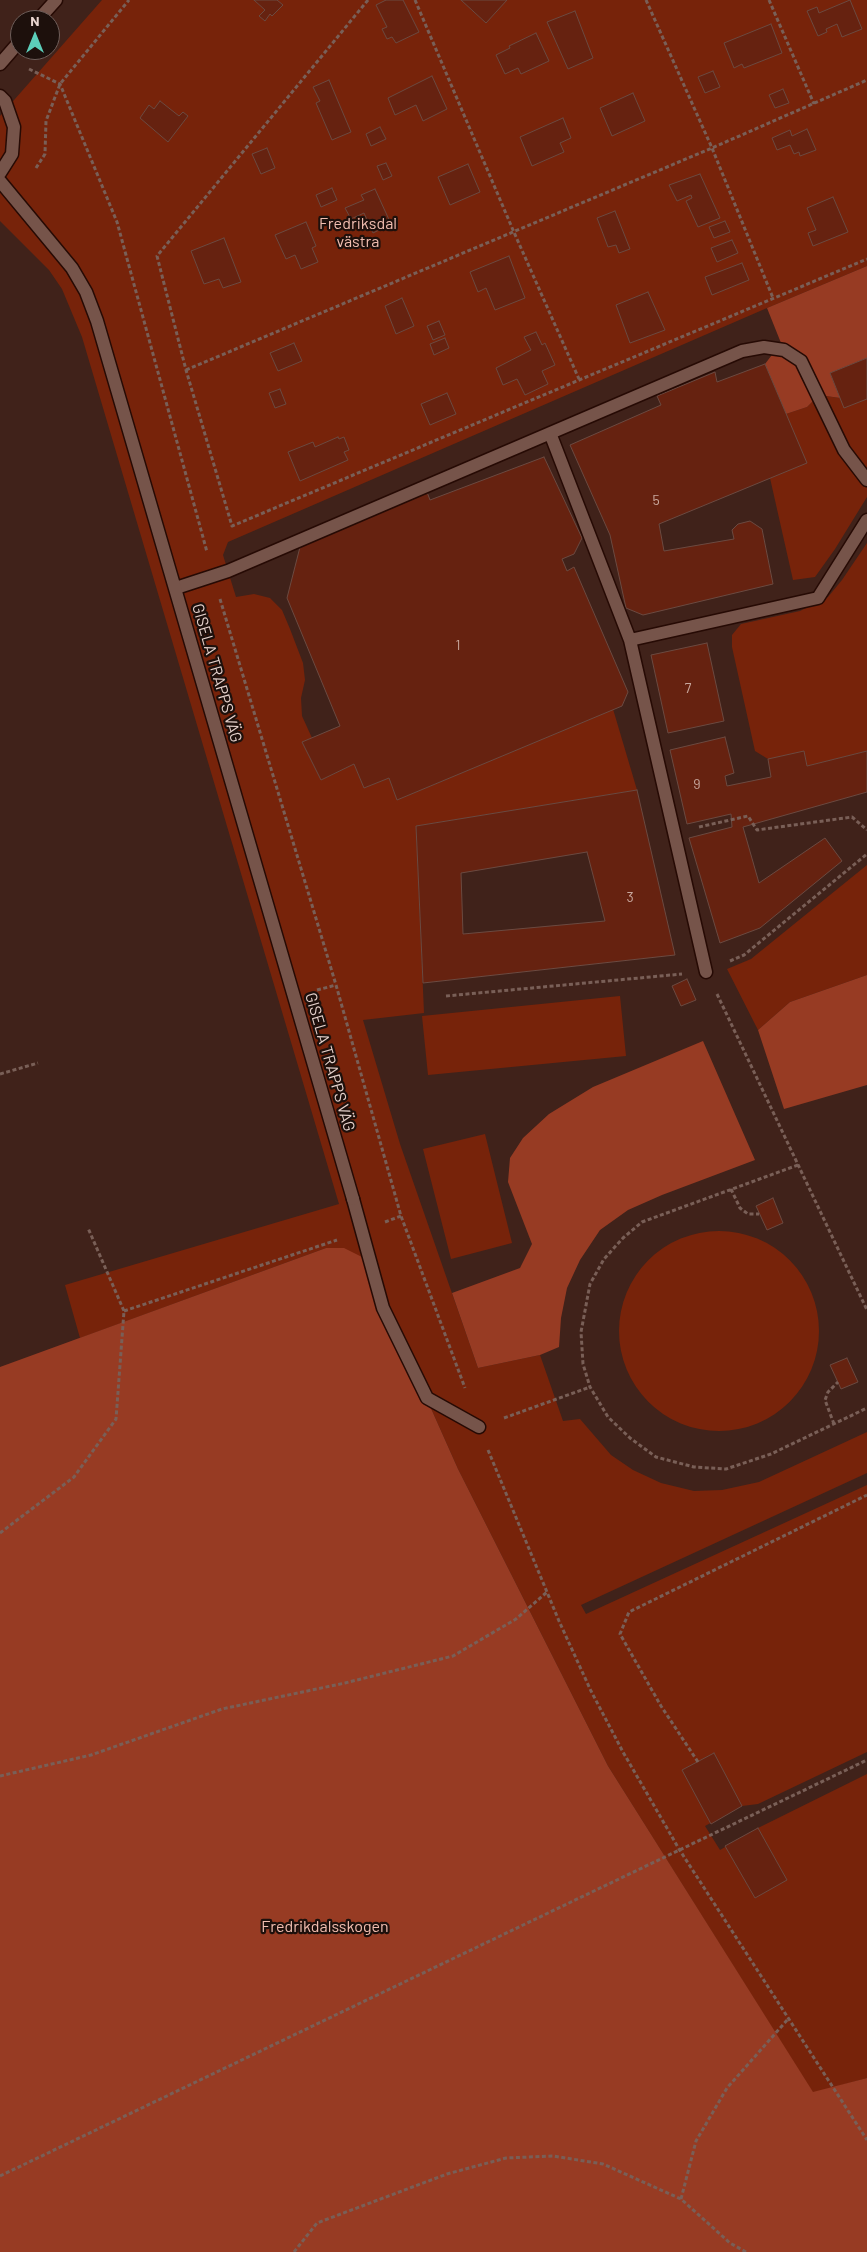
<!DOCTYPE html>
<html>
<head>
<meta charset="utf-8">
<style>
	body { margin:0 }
	#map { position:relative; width:867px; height:2252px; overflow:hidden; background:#40221a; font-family:Barlow,sans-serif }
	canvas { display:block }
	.north { position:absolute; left:10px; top:10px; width:50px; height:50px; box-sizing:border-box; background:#1d100c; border:1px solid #6e5e5a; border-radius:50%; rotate:0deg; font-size:14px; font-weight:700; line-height:20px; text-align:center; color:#e8d4ce }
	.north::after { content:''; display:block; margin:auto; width:18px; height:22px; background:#5cceba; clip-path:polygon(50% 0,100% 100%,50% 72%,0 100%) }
</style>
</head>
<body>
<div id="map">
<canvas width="867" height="2252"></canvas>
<div class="north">N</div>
</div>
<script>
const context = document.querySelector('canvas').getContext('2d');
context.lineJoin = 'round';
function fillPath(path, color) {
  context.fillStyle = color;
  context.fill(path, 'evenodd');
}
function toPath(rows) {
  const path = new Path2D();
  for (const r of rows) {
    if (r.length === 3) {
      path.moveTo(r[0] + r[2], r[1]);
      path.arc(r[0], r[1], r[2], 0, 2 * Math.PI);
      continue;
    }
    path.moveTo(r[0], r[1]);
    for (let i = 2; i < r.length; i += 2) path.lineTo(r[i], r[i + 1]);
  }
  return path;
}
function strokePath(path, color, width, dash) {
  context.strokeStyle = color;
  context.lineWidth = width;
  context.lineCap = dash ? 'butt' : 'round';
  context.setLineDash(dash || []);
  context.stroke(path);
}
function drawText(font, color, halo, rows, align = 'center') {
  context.font = font + ' Barlow,sans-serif';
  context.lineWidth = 4.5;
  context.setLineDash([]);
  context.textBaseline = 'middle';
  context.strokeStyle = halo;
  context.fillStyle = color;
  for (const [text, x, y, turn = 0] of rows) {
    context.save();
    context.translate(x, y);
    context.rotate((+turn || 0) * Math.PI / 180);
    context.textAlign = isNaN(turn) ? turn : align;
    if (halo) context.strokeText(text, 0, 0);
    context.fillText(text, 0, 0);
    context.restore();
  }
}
fillPath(toPath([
	[102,0,867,0,867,266,767,308,228,542,223,555,236,597,254,594,270,598,282,610,290,629,303,663,305,680,301,698,302,716,312,738,302,742,321,780,354,764,364,788,389,778,397,800,613,709,637,790,416,826,424,1013,363,1020,400,1144,478,1368,540,1355,563,1421,580,1419,611,1455,633,1470,661,1483,694,1491,722,1490,759,1482,867,1432,867,1473,581,1605,586,1614,867,1485,867,1752,758,1804,742,1806,705,1826,720,1850,758,1828,867,1774,867,2078,813,2093,608,1766,458,1469,364,1258,326,1248,80,1338,65,1285,339,1204,82,337,62,289,49,270,0,221,0,116],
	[867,358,867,497,835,549,815,577,793,580,770,478,786,414,807,407,819,395,839,398,830,373],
	[867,543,867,751,807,766,804,752,768,759,755,751,732,647,732,635,741,624,800,611,828,597,842,580],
	[867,865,867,975,790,1002,758,1030,727,969,751,959],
	[620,996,626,1056,428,1075,422,1016],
	[485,1134,512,1243,451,1259,423,1149],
	[719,1331,100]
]), '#77230a');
fillPath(toPath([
	[867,266,867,358,830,373,840,398,819,395,807,407,786,414,765,364,781,343,767,308],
	[867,975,867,1085,784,1109,758,1030,790,1002],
	[703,1041,755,1160,662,1195,628,1210,600,1230,580,1260,567,1288,561,1318,559,1347,540,1355,478,1368,452,1293,520,1268,532,1244,508,1182,510,1158,523,1138,549,1114,593,1087],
	[326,1248,344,1248,364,1258,458,1469,608,1766,813,2092,867,2078,867,2252,0,2252,0,1367]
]), '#973b23');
const building = toPath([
	[254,0,277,0,283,5,272,16,270,14,265,21,259,16,265,10,254,0],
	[386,0,403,0,419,32,396,43,392,37,387,39,382,29,387,27,376,5,386,0],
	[461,0,507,0,486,23,461,0],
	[850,0,862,29,842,37,837,24,826,29,827,32,818,36,807,11,817,7,819,13,850,0],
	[575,11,593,58,568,69,547,22,575,11],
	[771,24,782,53,744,68,742,64,734,68,724,43,771,24],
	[536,33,549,61,521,74,518,68,505,74,496,55,510,48,509,46,536,33],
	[713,71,720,87,705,93,698,77,713,71],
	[432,76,447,109,423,121,416,105,395,115,388,98,432,76],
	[329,80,351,132,332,140,316,103,320,101,313,87,329,80],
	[783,89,789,103,775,108,769,95,783,89],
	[633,93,645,121,612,136,600,108,633,93],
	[160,101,179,116,183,112,188,116,168,142,140,118,149,105,154,109,160,101],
	[563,118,571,138,560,143,564,152,532,166,520,137,563,118],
	[380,127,386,139,371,146,366,134,380,127],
	[807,129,816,150,800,156,799,152,794,154,790,145,777,150,772,138,790,130,792,136,807,129],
	[267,148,275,168,261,174,252,154,267,148],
	[386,163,392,176,383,180,377,166,386,163],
	[468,164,480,192,450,205,438,177,468,164],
	[700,174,720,218,698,227,686,201,692,198,691,195,677,201,669,185,700,174],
	[332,188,337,200,321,207,316,195,332,188],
	[375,189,391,224,373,233,364,213,351,219,345,208,364,200,361,195,375,189],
	[833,197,848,232,813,246,808,233,816,230,807,208,833,197],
	[615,211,630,249,619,253,616,245,608,247,597,218,615,211],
	[725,221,730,232,714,238,709,227,725,221],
	[306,222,316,246,312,248,318,262,301,269,295,255,286,259,275,235,306,222],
	[224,238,241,282,223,288,219,279,204,284,191,251,224,238],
	[732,240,738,253,717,262,711,248,732,240],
	[509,256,525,298,495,310,486,288,478,292,470,272,509,256],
	[742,263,749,280,712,295,705,277,742,263],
	[648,292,665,330,630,343,616,305,648,292],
	[402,298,414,326,396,334,385,306,402,298],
	[439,321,445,335,433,340,427,326,439,321],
	[536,332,542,345,545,343,555,365,542,371,548,384,525,395,517,379,503,385,496,368,531,350,524,337,536,332],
	[445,338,449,348,434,355,430,344,445,338],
	[294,343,302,361,278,371,270,353,294,343],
	[867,358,867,399,844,408,830,373,867,358],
	[765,364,807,463,659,524,664,551,734,539,732,530,738,524,750,521,762,529,773,584,643,615,626,608,610,535,570,445,661,405,657,396,715,372,717,382,765,364],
	[280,389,286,404,275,408,269,393,280,389],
	[447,393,456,414,430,425,421,404,447,393],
	[338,437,339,439,344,437,349,450,344,452,348,460,300,481,288,452,313,442,315,447,338,437],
	[544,457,582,538,574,554,562,559,567,571,574,567,628,692,622,706,397,800,389,778,364,788,354,764,321,780,302,742,340,726,287,598,300,547,427,492,430,500,544,457],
	[707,643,724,721,668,733,651,655,707,643],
	[725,737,734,773,725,776,727,786,771,777,768,759,804,751,807,766,867,751,867,792,743,827,759,883,825,838,842,861,760,928,720,943,689,838,732,827,731,814,687,824,670,750,725,737],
	[637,790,675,955,423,983,416,826,637,790],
	[587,852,605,921,463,934,461,873,587,852],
	[687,979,696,1000,681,1006,672,986,687,979],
	[773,1198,783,1223,767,1230,756,1206,773,1198],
	[847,1358,858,1382,841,1389,830,1365,847,1358],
	[714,1753,742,1806,711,1824,682,1770,714,1753],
	[758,1828,787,1880,755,1898,725,1846,758,1828]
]);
fillPath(building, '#662210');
strokePath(building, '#6b4a41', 1);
const lane = toPath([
	[550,433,630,640],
	[176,588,228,571,742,351,764,347,784,350,801,361,844,450,867,480],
	[706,972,630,640,818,598,867,520],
	[353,1199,383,1308,427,1398,479,1427]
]);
const street = toPath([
	[0,181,72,268,86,292,97,321,353,1199]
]);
const secondary = toPath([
	[38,20,56,0],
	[0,64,20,41],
	[0,96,5,101,14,127,12,154,0,173]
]);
strokePath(lane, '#260a04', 15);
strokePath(street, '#260a04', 15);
strokePath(secondary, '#260a04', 15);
strokePath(toPath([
	[368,0,157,256,186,370,232,526,867,259],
	[415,0,513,230,579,379],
	[646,0,712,148,773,298],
	[769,0,814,104],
	[29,69,60,84,117,222,207,552],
	[36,168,45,154,46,121,60,84,129,0],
	[186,370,712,148,867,80],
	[220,599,336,985,401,1216,465,1388],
	[699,827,748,816,757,830,852,817,867,830],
	[730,961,744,955,867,854],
	[317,990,336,985],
	[717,994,867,1310],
	[446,996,682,974],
	[0,1074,38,1063],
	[798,1165,642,1222,623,1238,604,1259,590,1284,581,1332,583,1364,590,1387,608,1417,630,1438,656,1457,694,1467,726,1469,771,1454,867,1408],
	[731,1189,740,1208,748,1214,759,1214],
	[385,1222,401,1216],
	[124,1311,337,1240],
	[504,1418,590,1387],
	[834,1424,825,1400,828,1392,838,1382],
	[488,1450,559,1621,591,1691,623,1752,679,1849,867,2140],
	[0,1533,74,1477,116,1419,124,1311,88,1228],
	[698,1762,661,1706,620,1634,629,1612,867,1495],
	[0,1776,91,1755,222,1709,345,1683,453,1656,516,1619,547,1592],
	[0,2176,867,1760],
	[681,2199,696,2141,727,2088,789,2018],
	[294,2252,317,2223,447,2174,506,2158,553,2156,603,2164,681,2199,730,2243,746,2252]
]), '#795f57', 3, [4, 2.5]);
strokePath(lane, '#76544a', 12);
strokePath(street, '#76544a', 12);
strokePath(secondary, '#76544a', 12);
drawText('14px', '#c8a89e', null, [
	["5",656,500],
	["1",458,645],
	["7",688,688],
	["9",697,784],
	["3",630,897]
]);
drawText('16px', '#f2beb0', '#1d100c', [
	["Fredriksdal",358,224],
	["västra",358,242],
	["Fredrikdalsskogen",325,1927]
]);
drawText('16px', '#e8d4ce', '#1d100c', [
	["GISELA TRAPPS VÄG",217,673,74],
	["GISELA TRAPPS VÄG",330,1062,74]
]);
</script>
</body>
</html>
